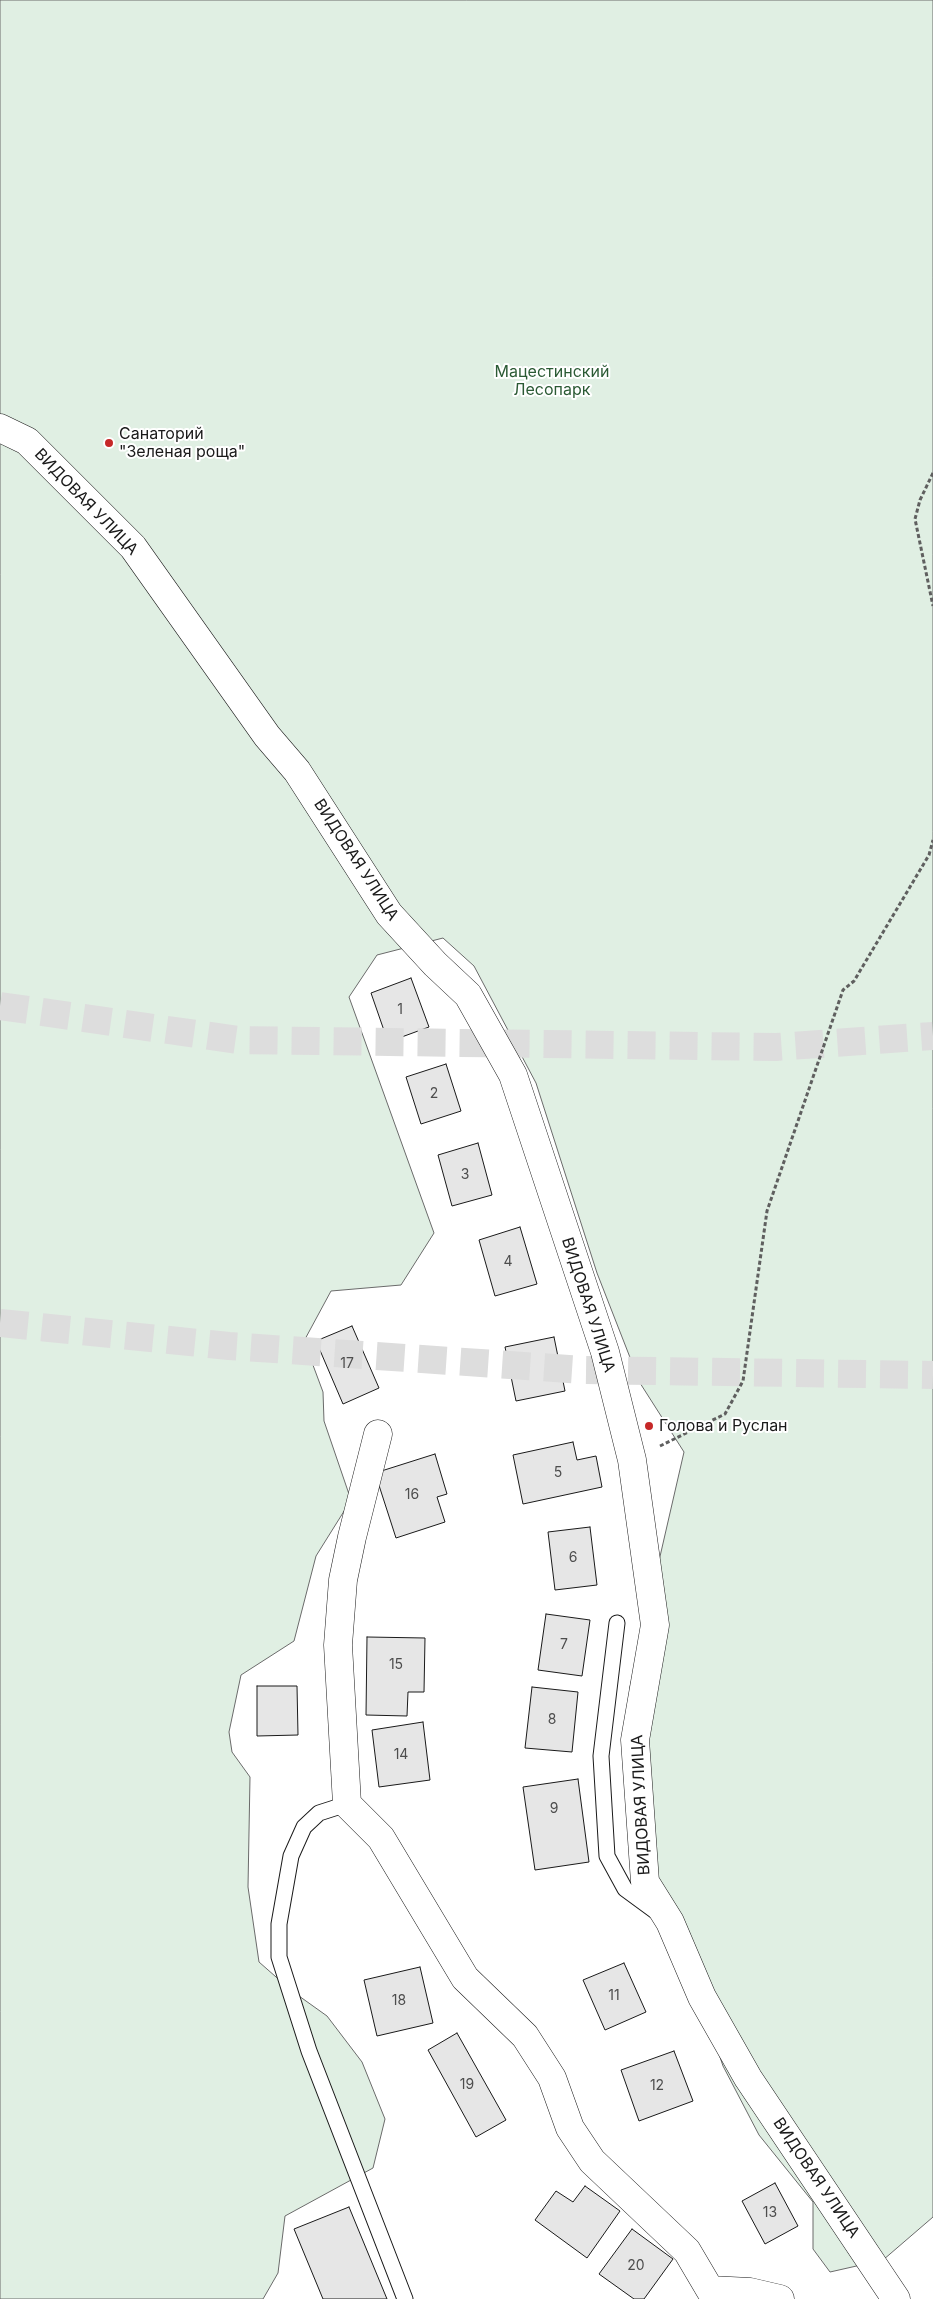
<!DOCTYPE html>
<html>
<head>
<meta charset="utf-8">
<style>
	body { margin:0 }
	canvas { display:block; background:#fff }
</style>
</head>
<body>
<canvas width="933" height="2299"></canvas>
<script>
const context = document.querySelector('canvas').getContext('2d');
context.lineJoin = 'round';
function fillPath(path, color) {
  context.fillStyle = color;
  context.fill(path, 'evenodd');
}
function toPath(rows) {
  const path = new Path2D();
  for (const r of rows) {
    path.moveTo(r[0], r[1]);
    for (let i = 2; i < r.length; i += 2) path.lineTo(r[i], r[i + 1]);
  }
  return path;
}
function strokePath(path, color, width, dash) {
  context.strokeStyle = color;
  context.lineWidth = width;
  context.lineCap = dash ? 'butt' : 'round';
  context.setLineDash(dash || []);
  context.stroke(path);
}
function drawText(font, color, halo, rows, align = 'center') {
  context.font = font + ' Inter,sans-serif';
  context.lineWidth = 4;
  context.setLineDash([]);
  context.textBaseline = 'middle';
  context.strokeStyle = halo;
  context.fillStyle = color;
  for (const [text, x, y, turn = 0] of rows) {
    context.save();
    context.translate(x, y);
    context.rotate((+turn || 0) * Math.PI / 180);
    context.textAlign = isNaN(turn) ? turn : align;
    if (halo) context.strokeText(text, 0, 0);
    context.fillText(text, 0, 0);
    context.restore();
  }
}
const green = toPath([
	[0,0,933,0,933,2217,883,2260,830,2272,813,2249,813,2202,759,2135,723,2066,703,2007,640,1881,630,1687,684,1452,640,1383,597,1273,536,1083,474,966,443,938,377,955,349,997,434,1233,401,1285,331,1291,304,1341,323,1392,324,1421,351,1500,316,1556,294,1641,241,1675,229,1732,232,1752,250,1777,248,1887,259,1962,292,1991,327,2016,362,2062,385,2119,373,2168,285,2216,278,2273,263,2299,0,2299,0,0]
]);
fillPath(green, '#e0efe3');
strokePath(green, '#6a6a6a', 1);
const building = toPath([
	[411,978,429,1027,388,1042,371,993,411,978],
	[446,1064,461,1111,421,1124,406,1077,446,1064],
	[478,1143,492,1195,452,1206,438,1155,478,1143],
	[520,1227,537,1284,495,1296,479,1240,520,1227],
	[352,1326,379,1388,343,1404,316,1341,352,1326],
	[554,1337,565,1391,516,1401,505,1347,554,1337],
	[573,1442,577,1460,596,1456,602,1487,523,1504,513,1455,573,1442],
	[435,1454,447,1494,437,1497,445,1522,396,1538,375,1473,435,1454],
	[590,1527,597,1585,555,1590,548,1532,590,1527],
	[546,1614,590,1620,582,1676,538,1670,546,1614],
	[367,1637,425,1638,424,1692,408,1692,407,1716,366,1715,367,1637],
	[257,1686,297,1686,298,1735,257,1736,257,1686],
	[532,1687,578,1692,572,1752,525,1748,532,1687],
	[423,1722,430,1780,379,1787,372,1730,423,1722],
	[578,1779,589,1862,535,1870,523,1787,578,1779],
	[624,1963,646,2012,605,2030,583,1980,624,1963],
	[420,1967,433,2023,377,2036,364,1980,420,1967],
	[457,2033,506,2120,476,2137,428,2050,457,2033],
	[674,2051,693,2101,639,2121,621,2070,674,2051],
	[775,2183,798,2226,765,2244,742,2201,775,2183],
	[585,2186,620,2211,587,2258,535,2220,556,2191,573,2202,585,2186],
	[349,2207,387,2299,323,2299,294,2229,349,2207],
	[632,2229,673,2259,644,2299,634,2299,599,2274,632,2229]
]);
fillPath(building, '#e6e6e6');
strokePath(building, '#1a1a1a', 1);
strokePath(toPath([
	[0,1006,238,1040,776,1047,933,1036],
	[0,1323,229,1346,584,1370,933,1375]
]), '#ddd', 28, [28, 14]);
const lane = toPath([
	[617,1623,601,1756,607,1856,625,1889,655,1911],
	[347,1804,319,1813,304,1827,291,1856,279,1924,279,1957,309,2051,405,2299]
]);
const street = toPath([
	[0,428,27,441,133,547,267,736,297,771,389,914,435,964,468,995,513,1075,605,1352,632,1460,655,1625,635,1740,645,1882,670,1922,702,1997,748,2078,896,2299],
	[378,1434,352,1537,343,1580,338,1645,347,1804,381,1838,465,1978,525,2036,552,2078,570,2128,592,2161,687,2251,710,2290,750,2292,780,2299]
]);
strokePath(lane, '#1a1a1a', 17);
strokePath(street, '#1a1a1a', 29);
strokePath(toPath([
	[933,473,920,500,915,519,933,606],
	[660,1446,725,1414,743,1381,767,1211,843,990,854,981,929,855,933,840]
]), '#5f5f5f', 3, [4, 2.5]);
strokePath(lane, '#fff', 15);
strokePath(street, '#fff', 28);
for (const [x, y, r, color] of [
	[109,443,5,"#c62828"],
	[649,1426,5,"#c62828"]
]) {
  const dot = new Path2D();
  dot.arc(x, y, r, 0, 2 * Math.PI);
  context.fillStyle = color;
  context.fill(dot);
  strokePath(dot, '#fff', 2);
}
drawText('14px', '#4d4d4d', null, [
	["1",400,1010],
	["2",434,1094],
	["3",465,1175],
	["4",508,1262],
	["17",347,1364],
	["5",558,1473],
	["16",412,1495],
	["6",573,1558],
	["7",564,1645],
	["15",396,1665],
	["8",552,1720],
	["14",401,1755],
	["9",554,1809],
	["11",614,1996],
	["18",399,2001],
	["19",467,2085],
	["12",657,2086],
	["13",770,2213],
	["20",636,2266]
]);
drawText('16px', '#2b5a34', '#fff', [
	["Мацестинский",552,372],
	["Лесопарк",552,390]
]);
drawText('16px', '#1a1a1a', '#fff', [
	["Санаторий",119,434],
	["\"Зеленая роща\"",119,452],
	["Голова и Руслан",659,1426]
], 'left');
drawText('16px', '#1a1a1a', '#fff', [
	["ВИДОВАЯ УЛИЦА",86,502,46],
	["ВИДОВАЯ УЛИЦА",356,860,57],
	["ВИДОВАЯ УЛИЦА",588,1305,72],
	["ВИДОВАЯ УЛИЦА",641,1805,-93],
	["ВИДОВАЯ УЛИЦА",816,2178,56]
]);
</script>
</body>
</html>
